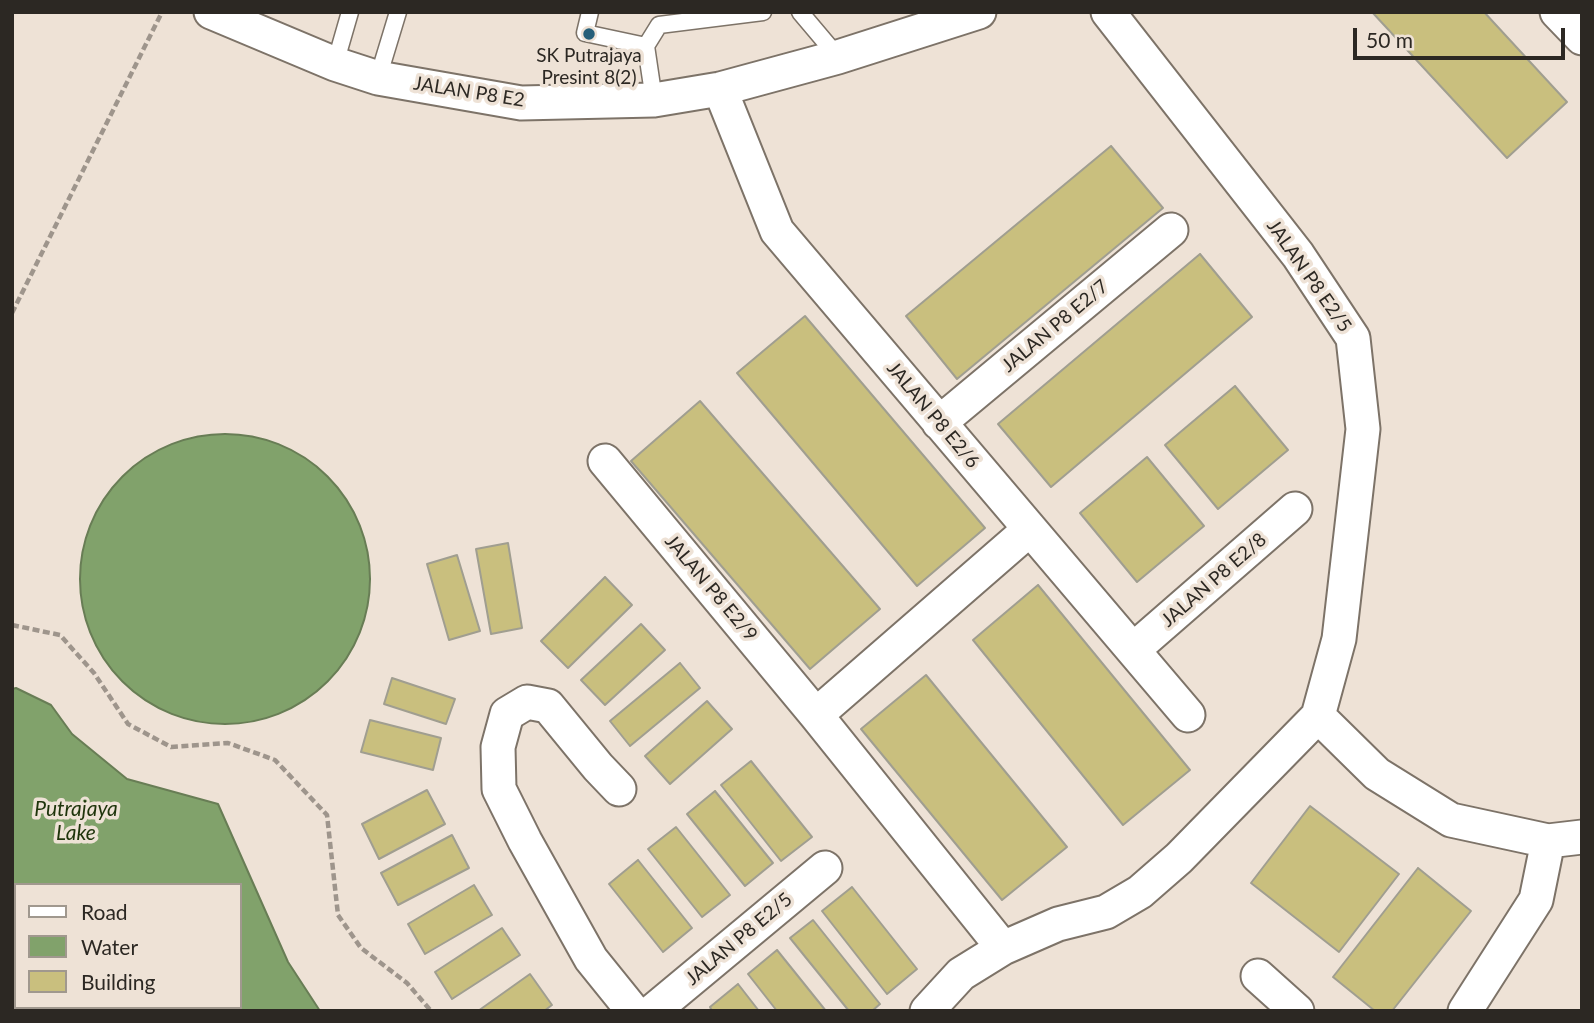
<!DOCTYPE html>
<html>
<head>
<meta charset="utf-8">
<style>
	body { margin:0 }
	#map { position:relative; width:1594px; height:1023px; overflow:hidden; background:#eee2d6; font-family:Lato,sans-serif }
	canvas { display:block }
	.frame { position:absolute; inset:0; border:14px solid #2c2823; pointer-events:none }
	.legend { position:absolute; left:14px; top:883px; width:228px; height:126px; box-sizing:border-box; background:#eee2d6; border:2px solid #a0988e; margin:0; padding:9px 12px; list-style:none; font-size:21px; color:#2c2823 }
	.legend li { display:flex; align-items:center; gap:14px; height:35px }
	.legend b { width:35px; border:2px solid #a0988e }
	.scale { position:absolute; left:1353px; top:28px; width:212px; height:32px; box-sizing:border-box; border:4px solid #2c2823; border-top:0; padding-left:9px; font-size:21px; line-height:24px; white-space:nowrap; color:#2c2823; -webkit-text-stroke:5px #eee2d6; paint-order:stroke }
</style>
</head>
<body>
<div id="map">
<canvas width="1594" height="1023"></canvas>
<div class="frame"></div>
<ul class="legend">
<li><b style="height:9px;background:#fff"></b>Road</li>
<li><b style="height:19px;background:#81a26b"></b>Water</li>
<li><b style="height:19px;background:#c9bf7e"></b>Building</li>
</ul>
<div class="scale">50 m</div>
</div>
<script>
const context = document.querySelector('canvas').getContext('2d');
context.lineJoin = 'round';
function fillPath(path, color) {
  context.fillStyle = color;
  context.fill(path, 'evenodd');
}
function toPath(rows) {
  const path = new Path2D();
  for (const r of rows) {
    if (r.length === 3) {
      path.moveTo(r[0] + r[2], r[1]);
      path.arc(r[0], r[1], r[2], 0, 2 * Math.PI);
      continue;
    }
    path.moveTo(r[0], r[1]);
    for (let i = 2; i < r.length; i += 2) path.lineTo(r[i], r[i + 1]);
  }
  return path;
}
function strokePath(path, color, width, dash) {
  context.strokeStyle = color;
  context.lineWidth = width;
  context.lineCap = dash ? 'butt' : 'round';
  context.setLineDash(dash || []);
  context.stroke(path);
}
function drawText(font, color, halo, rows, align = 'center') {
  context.font = font + ' Lato,sans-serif';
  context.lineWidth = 7;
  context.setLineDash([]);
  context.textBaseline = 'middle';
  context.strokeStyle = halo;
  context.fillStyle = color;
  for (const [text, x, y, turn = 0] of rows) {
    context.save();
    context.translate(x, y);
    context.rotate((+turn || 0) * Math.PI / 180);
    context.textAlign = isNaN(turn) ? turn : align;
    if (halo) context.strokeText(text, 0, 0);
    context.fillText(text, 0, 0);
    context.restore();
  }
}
const water = toPath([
	[225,579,145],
	[16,688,51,705,72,734,127,779,218,804,288,962,320,1011,12,1011,12,689,16,688],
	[16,885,240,885,240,1007,16,1007,16,885]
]);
fillPath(water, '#81a26b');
strokePath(water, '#687d55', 2);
const building = toPath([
	[1372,12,1484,12,1567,102,1507,158,1372,12],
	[1111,146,1163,208,957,379,906,316,1111,146],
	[1200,254,1252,317,1051,487,998,424,1200,254],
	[805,316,985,528,917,586,737,373,805,316],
	[1235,386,1288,450,1218,509,1165,445,1235,386],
	[700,401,880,609,810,669,631,461,700,401],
	[1147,457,1204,526,1137,582,1080,513,1147,457],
	[508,543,522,628,491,634,476,549,508,543],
	[457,555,480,631,449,640,427,564,457,555],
	[605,577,632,605,568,668,541,641,605,577],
	[1038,585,1190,770,1123,825,973,640,1038,585],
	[641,624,665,650,605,705,581,680,641,624],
	[680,663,700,688,630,746,610,721,680,663],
	[926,675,1067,847,1002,900,861,729,926,675],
	[392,678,455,699,446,724,384,704,392,678],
	[707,701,732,729,670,784,645,756,707,701],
	[370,720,441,738,433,770,361,752,370,720],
	[751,761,812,837,781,861,721,785,751,761],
	[427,790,445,824,379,859,362,824,427,790],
	[715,791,773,863,745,886,687,814,715,791],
	[1310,806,1399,874,1339,952,1251,883,1310,806],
	[676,827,730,895,702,917,648,849,676,827],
	[452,835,469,868,398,905,381,873,452,835],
	[638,860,692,928,663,952,609,884,638,860],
	[1418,868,1471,911,1392,1011,1375,1011,1333,977,1418,868],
	[474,885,492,915,425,954,408,924,474,885],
	[852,887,917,969,887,994,822,911,852,887],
	[813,920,880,1004,872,1011,849,1011,790,938,813,920],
	[502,928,520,955,452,999,435,972,502,928],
	[777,950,826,1011,777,1011,748,974,777,950],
	[530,974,552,1005,544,1011,478,1011,530,974],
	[738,984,759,1011,712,1011,710,1007,738,984]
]);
fillPath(building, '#c9bf7e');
strokePath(building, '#a09e90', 2);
const service = toPath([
	[590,12,585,33,646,46],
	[800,12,838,57],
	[335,64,350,12],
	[378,78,398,12],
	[654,100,646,46,659,25,763,12]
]);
const minor = toPath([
	[211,12,335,64,378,78,521,103,654,100,720,89,838,57,979,12],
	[1108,12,1298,255,1353,338,1363,429,1339,639,1318,716],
	[1557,12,1582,38],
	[720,89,777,231,1188,715],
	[939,423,1171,230],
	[605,461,816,715,1003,948],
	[1133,650,1295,509],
	[816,715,1030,529],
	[1318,716,1377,774,1451,820,1548,841,1582,837],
	[619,789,598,767,548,706,527,702,507,714,498,747,499,789,525,841,591,959,633,1011],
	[1258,976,1297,1011],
	[653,1011,825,868],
	[927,1011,961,974,1003,948,1058,924,1106,912,1140,892,1179,858,1318,716],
	[1465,1011,1536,900,1548,841]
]);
strokePath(service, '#7d7368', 19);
strokePath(minor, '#7d7368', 37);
strokePath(toPath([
	[12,313,162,12],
	[12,625,60,635,94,673,128,724,171,747,228,743,275,760,327,815,338,915,361,948,407,983,431,1011]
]), '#9e958c', 4.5, [7, 3.5]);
strokePath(service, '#fff', 16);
strokePath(minor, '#fff', 33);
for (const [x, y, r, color] of [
	[589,34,7,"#265f79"]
]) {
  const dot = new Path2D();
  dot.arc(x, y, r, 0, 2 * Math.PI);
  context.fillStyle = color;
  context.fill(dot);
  strokePath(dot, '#eee2d6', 2.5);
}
drawText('19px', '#2c2823', '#eee2d6', [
	["SK Putrajaya",589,56],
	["Presint 8(2)",589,78]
]);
drawText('19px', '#2c2823', '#eee2d6', [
	["JALAN P8 E2",469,92,9],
	["JALAN P8 E2/5",1309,276,55],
	["JALAN P8 E2/7",1055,326,-40],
	["JALAN P8 E2/6",933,415,50],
	["JALAN P8 E2/8",1214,580,-41],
	["JALAN P8 E2/9",711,588,50],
	["JALAN P8 E2/5",739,939,-40]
]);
drawText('italic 21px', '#1e340b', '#eee2d6', [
	["Putrajaya",76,809],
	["Lake",76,833]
]);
</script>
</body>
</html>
